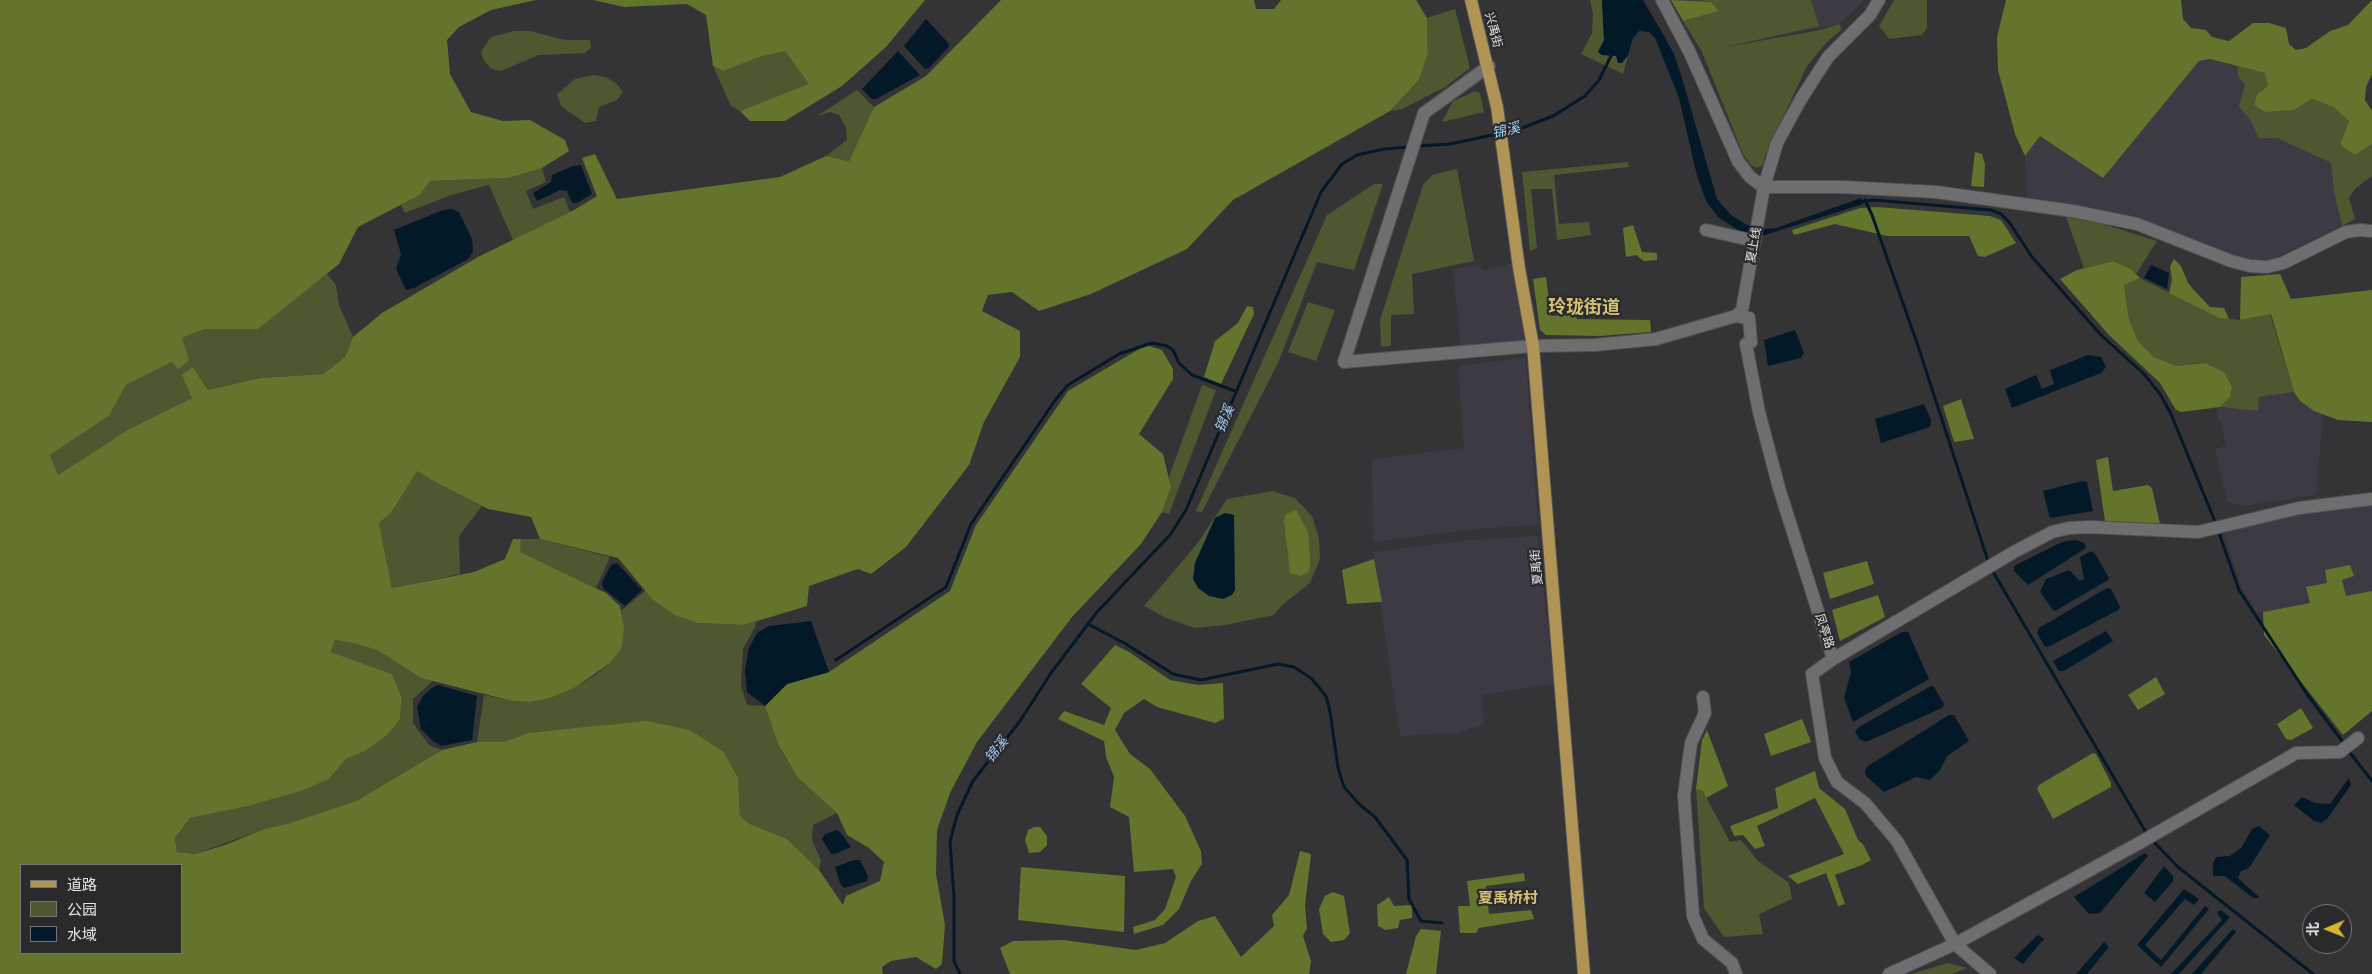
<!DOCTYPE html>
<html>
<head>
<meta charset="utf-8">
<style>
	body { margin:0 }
	#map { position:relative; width:2372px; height:974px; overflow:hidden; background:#343336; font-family:Merriweather,"Noto Sans SC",serif }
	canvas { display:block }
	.legend { position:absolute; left:20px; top:864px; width:162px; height:90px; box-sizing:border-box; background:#2a292c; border:1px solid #757477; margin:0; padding:6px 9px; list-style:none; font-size:15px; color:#e5e5e7 }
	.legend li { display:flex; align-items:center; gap:10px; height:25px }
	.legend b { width:25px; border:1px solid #757477 }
	.north { position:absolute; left:2302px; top:904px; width:50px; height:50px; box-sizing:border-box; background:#2a292c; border:1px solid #757477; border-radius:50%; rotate:269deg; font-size:14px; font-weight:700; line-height:20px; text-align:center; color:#e5e5e7 }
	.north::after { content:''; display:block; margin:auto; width:18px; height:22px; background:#d6b534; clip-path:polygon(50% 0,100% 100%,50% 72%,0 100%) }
</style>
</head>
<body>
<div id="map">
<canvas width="2372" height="974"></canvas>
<ul class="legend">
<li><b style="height:6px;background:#b09456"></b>道路</li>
<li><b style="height:14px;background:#4d5830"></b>公园</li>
<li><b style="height:14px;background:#041927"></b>水域</li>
</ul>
<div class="north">北</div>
</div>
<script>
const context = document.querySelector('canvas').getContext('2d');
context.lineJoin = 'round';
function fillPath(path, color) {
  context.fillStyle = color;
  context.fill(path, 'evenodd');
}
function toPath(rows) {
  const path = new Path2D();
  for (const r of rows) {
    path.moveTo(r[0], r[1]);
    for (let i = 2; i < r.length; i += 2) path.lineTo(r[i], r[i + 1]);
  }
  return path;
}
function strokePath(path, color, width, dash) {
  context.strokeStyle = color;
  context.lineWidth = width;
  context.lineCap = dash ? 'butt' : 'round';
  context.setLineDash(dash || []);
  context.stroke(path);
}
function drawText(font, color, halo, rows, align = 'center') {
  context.font = font + ' Merriweather,"Noto Sans SC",serif';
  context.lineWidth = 4.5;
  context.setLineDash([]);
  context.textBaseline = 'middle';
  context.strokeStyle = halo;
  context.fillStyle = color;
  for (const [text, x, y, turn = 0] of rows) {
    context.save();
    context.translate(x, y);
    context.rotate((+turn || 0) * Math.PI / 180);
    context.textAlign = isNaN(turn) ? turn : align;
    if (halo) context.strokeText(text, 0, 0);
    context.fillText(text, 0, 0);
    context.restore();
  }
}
fillPath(toPath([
	[1671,0,1864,0,1839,24,1702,52],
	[2210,59,2237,66,2239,79,2245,84,2240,106,2251,121,2258,138,2277,138,2331,163,2334,192,2342,226,2267,261,2249,260,2151,223,2089,207,2027,197,2025,156,2040,136,2103,178,2199,61],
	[1513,263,1525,335,1523,341,1461,348,1453,269,1479,264,1483,271],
	[1526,357,1538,525,1476,529,1373,542,1372,459,1464,448,1458,366],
	[2294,392,2300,401,2323,414,2316,495,2243,506,2227,501,2215,450,2226,445,2222,424,2218,420,2216,407,2258,410,2259,397],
	[2372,502,2372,591,2346,597,2341,579,2325,570,2327,583,2310,603,2257,613,2242,589,2223,531,2297,512],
	[1538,536,1554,684,1482,695,1484,725,1457,733,1400,736,1373,552,1471,540]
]), '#3d3a43');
fillPath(toPath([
	[1590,0,1602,0,1604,40,1598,52,1602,55,1617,56,1618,63,1622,63,1628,55,1623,74,1581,54,1592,33,1593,13],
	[1699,0,1811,0,1819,26,1725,47,1820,30,1839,24,1842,29,1826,43,1807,66,1765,156,1763,165,1757,168,1751,165,1743,154,1702,52,1683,21,1719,11,1711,2],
	[1894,0,1927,0,1927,28,1922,35,1889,39,1879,26],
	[1455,9,1470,68,1445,87,1402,109,1390,111,1419,80,1428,53,1427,18],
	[514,31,530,31,565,40,590,40,591,47,585,53,539,55,501,71,491,69,483,59,481,52,491,37],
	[785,51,810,85,740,111,731,106,713,66,723,71,760,57],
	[2237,66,2266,73,2268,86,2257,94,2254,105,2265,111,2294,110,2312,99,2333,107,2349,121,2340,145,2355,155,2372,144,2372,176,2355,189,2349,198,2355,219,2342,226,2334,192,2331,163,2277,138,2258,138,2251,121,2239,106,2245,84,2239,79],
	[594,75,605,77,616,83,623,92,617,100,599,107,596,121,585,123,561,106,557,94,575,79],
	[857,90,874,107,849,161,826,156,847,140,846,128,839,115,830,112,817,116],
	[1475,91,1480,93,1484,112,1442,122,1453,101],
	[1628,162,1629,167,1554,175,1559,224,1589,222,1591,235,1557,240,1552,189,1531,189,1537,248,1530,251,1522,172],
	[542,168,546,182,526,191,533,209,564,197,570,212,513,240,489,185,451,195,405,213,401,205,420,195,430,181,509,178],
	[1457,169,1474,261,1412,274,1414,314,1391,315,1391,346,1381,347,1380,320,1423,185,1432,175],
	[1374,184,1383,184,1354,270,1317,262,1278,363,1202,512,1196,511,1327,215],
	[2066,217,2100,223,2157,241,2136,274,2131,269,2113,261,2084,268],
	[327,274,336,285,339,305,353,337,345,357,323,374,260,378,208,390,193,367,192,398,129,429,58,475,50,455,109,416,126,385,172,362,182,338,205,329,258,329,282,308],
	[2140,278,2219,318,2240,320,2270,314,2294,392,2259,397,2258,411,2220,407,2230,397,2231,387,2225,373,2206,363,2176,366,2154,357,2138,341,2129,319,2124,284],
	[1308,302,1335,310,1316,361,1288,352],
	[1202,385,1216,390,1169,514,1162,512,1171,487,1169,477],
	[417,470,439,484,482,506,459,536,460,574,392,588,379,523,391,513],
	[1272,491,1295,498,1312,516,1319,538,1320,559,1310,583,1282,605,1274,615,1225,625,1195,628,1166,618,1144,606,1197,544,1227,499],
	[521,539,540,539,610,557,596,588,519,552],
	[646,590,653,600,676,616,698,623,744,625,756,622,755,627,743,649,741,686,747,705,765,706,778,744,798,778,837,813,813,825,812,840,821,860,819,870,787,839,750,824,740,816,738,778,724,752,690,730,528,733,504,742,477,742,484,695,508,700,576,687,594,676,610,663,624,627,621,611],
	[335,640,353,643,377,650,421,678,433,681,413,699,413,723,429,745,442,750,356,801,290,823,264,829,195,854,177,852,175,838,190,818,329,779,346,759,365,751,400,719,402,698,392,674,331,652],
	[1696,789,1703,791,1730,842,1741,840,1758,861,1789,883,1792,899,1759,914,1763,934,1724,937,1704,908],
	[1948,963,1967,968,1952,974,1911,974]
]), '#4d5830');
fillPath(toPath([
	[0,0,536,0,491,10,459,27,447,40,450,74,471,112,503,121,530,120,565,140,569,151,542,168,509,178,430,181,420,195,358,227,339,264,258,329,205,329,182,338,189,360,178,369,172,362,126,385,109,416,50,455,58,475,129,429,192,398,182,375,193,367,208,390,260,378,323,374,345,357,353,337,382,313,478,257,574,210,597,196,582,158,595,154,617,199,780,177,826,156,849,161,874,107,926,76,1001,0,1254,0,1256,9,1274,9,1281,0,1416,0,1427,18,1428,53,1419,80,1390,111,1233,200,1187,249,1091,294,1039,311,1012,292,988,295,982,311,1020,331,1020,357,984,422,969,465,906,547,871,574,858,569,809,586,807,606,744,625,698,623,676,616,653,600,618,558,540,539,531,517,488,509,439,484,417,471,391,513,379,523,392,588,474,572,505,559,513,539,521,539,520,552,606,593,620,606,624,627,622,647,610,663,576,687,550,698,529,702,508,700,421,678,377,650,353,643,335,640,331,652,392,674,402,698,400,719,387,735,365,751,346,759,329,779,301,791,247,806,190,818,175,838,177,852,195,854,225,845,264,829,290,823,356,801,442,750,477,742,504,742,528,733,646,721,690,730,724,752,738,778,740,816,750,824,787,839,819,870,843,905,846,896,880,881,884,862,869,848,847,835,837,813,798,778,778,744,765,706,787,684,829,672,950,591,976,525,1068,391,1146,345,1162,350,1173,369,1173,379,1139,434,1163,454,1171,487,1162,512,1141,544,1072,617,977,742,950,793,937,830,936,874,945,925,942,964,936,969,916,957,891,961,882,967,883,974,0,974],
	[21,865,181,865,181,953,21,953],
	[593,0,925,0,886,47,842,86,785,121,750,121,740,111,809,84,785,51,760,57,723,71,713,66,706,15,687,4,624,7],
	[1671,0,1711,2,1719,11,1683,21],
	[2006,0,2181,0,2183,19,2191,28,2206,30,2212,37,2229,41,2253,23,2269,23,2286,28,2289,44,2296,50,2306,48,2330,31,2348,25,2372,0,2372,74,2366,87,2365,100,2372,111,2372,144,2355,155,2340,145,2349,121,2333,107,2312,99,2294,110,2265,112,2254,105,2257,94,2268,86,2265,73,2210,59,2199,61,2103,178,2040,136,2025,156,2015,134,1998,70,1997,37],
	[1975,152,1982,154,1985,164,1984,187,1971,186],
	[1877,207,1990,216,2001,220,2016,243,1985,257,1978,256,1969,236,1887,236,1835,224,1794,235,1792,230,1860,208],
	[1633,225,1642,252,1657,253,1657,260,1644,261,1636,255,1626,257,1623,228],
	[2174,259,2181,266,2188,283,2193,289,2210,307,2224,308,2229,319,2219,318,2169,293,2172,280,2170,267],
	[2113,261,2131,269,2140,278,2124,285,2129,319,2138,341,2154,357,2176,366,2206,363,2225,373,2232,387,2230,397,2220,407,2181,412,2176,410,2160,383,2109,335,2060,279,2077,270],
	[2280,274,2291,299,2372,290,2372,422,2338,420,2314,411,2300,401,2294,392,2271,314,2240,320,2241,277],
	[1546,277,1551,316,1567,315,1565,303,1572,301,1577,319,1650,320,1651,332,1600,336,1546,335,1540,330,1533,279],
	[1247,306,1253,307,1254,314,1221,384,1204,377,1215,341,1238,323],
	[1961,399,1974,439,1954,442,1943,406],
	[2108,457,2113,491,2148,485,2152,488,2160,524,2105,521,2096,460],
	[1296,510,1308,532,1310,560,1309,572,1300,576,1290,573,1284,520,1286,514],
	[1374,559,1382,602,1347,604,1342,570],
	[1867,561,1874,584,1830,599,1823,573],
	[2350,565,2354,576,2342,580,2346,596,2372,591,2372,711,2343,735,2264,635,2263,612,2310,603,2306,587,2327,583,2325,570],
	[1878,595,1885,617,1840,641,1832,610],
	[1115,645,1129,652,1170,680,1198,685,1223,683,1224,719,1215,723,1157,707,1144,699,1124,713,1115,730,1130,754,1150,769,1185,816,1201,851,1202,864,1191,881,1179,909,1163,925,1134,934,1133,927,1155,920,1165,909,1176,877,1173,869,1134,872,1129,817,1110,807,1114,777,1106,757,1104,741,1058,719,1064,711,1104,725,1111,708,1081,684],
	[2156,677,2165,694,2138,710,2128,695],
	[2301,708,2313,728,2291,740,2286,739,2277,724],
	[1802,719,1811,742,1771,756,1764,734],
	[1707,730,1728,786,1706,798,1703,791,1696,789,1702,740],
	[2093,753,2096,754,2111,783,2111,787,2053,819,2037,789,2039,785],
	[1815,771,1819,788,1845,809,1858,840,1863,844,1871,860,1862,865,1835,875,1845,904,1838,906,1826,873,1798,884,1788,876,1844,854,1815,798,1757,826,1765,846,1755,849,1743,835,1734,836,1730,826,1778,808,1775,788],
	[1034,827,1040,827,1047,836,1047,845,1040,852,1029,853,1025,840,1028,830],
	[1300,851,1311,854,1305,905,1307,928,1303,936,1311,961,1309,974,1010,974,1000,948,1013,941,1064,940,1136,950,1165,943,1198,921,1215,916,1241,957,1274,926,1272,915,1289,895],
	[1021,867,1125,876,1124,932,1018,920],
	[1524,873,1525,881,1486,886,1489,914,1531,910,1534,919,1479,928,1476,933,1460,933,1458,906,1470,906,1467,881],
	[1333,892,1344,896,1350,933,1344,940,1331,942,1323,934,1319,909,1325,896],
	[1389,897,1394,906,1412,905,1412,918,1400,920,1398,928,1385,930,1378,926,1377,905],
	[1421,929,1441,931,1436,974,1406,974,1416,936]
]), '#63742c');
fillPath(toPath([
	[1602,0,1643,0,1663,34,1674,54,1681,75,1717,199,1731,215,1747,225,1765,229,1776,228,1861,198,1863,204,1765,235,1744,234,1718,217,1706,201,1697,176,1679,98,1655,38,1649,32,1639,31,1633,38,1628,55,1622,63,1618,63,1616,56,1602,55,1598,52,1604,40],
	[926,19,949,44,948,48,929,68,925,69,904,46],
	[898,51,920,75,876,99,872,99,862,89],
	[581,165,592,194,577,203,572,203,567,191,560,190,537,201,533,193,551,182,552,175,573,166],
	[452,209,459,212,472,239,473,252,468,259,414,288,406,290,396,269,401,254,394,230,443,210],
	[2151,265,2169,273,2167,289,2144,278],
	[1795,330,1804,353,1801,358,1768,366,1764,340],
	[2088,355,2101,357,2106,367,2101,373,2012,408,2005,389,2036,375,2042,389,2054,384,2050,370],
	[1924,404,1931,420,1930,427,1881,443,1875,419],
	[2082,481,2087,482,2093,511,2050,518,2043,491],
	[1225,513,1234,515,1235,590,1232,595,1223,599,1209,596,1198,588,1193,579,1195,563,1215,518],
	[2076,540,2084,543,2086,548,2028,585,2014,571,2014,566,2062,542],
	[2091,551,2096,555,2109,578,2108,580,2055,611,2053,610,2040,592,2046,579,2069,570,2080,581,2084,579,2080,557],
	[617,563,642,590,625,606,603,588,602,582,611,565],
	[2107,588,2111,589,2120,607,2118,610,2050,646,2045,647,2037,633,2039,628],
	[811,621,829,672,787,684,765,706,747,692,745,670,749,648,757,633,769,626],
	[2106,631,2113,641,2064,671,2059,671,2053,661],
	[1902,632,1908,632,1929,679,1853,722,1844,698,1851,672,1849,662],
	[438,685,477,696,472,740,441,746,433,741,421,729,417,707,423,696,432,688],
	[1931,686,1934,687,1944,704,1942,708,1866,742,1859,739,1855,731,1859,727],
	[1949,715,1954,715,1969,741,1947,756,1940,770,1930,780,1916,777,1884,792,1866,776,1865,770,1868,766],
	[2349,778,2351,785,2327,819,2321,823,2314,821,2294,805,2302,797,2315,803,2330,804],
	[2259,826,2270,835,2249,868,2241,871,2238,878,2260,898,2253,898,2225,876,2213,876,2213,864,2216,857,2230,856,2241,848,2252,829],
	[837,830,840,832,851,847,835,854,831,854,822,839,825,834],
	[2145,853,2148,856,2100,913,2089,914,2074,897],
	[854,860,860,860,868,876,867,881,844,888,840,883,835,867],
	[2164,866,2173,876,2173,881,2155,902,2144,893],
	[2184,889,2199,899,2194,905,2185,899,2145,945,2161,960,2205,906,2209,909,2161,967,2137,945],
	[2220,910,2230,917,2179,974,2171,974,2222,920,2217,913],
	[2233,929,2236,932,2201,974,2192,974],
	[2038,935,2044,939,2023,964,2014,958],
	[2104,942,2109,947,2087,974,2076,974]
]), '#041927');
strokePath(toPath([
	[1503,132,1522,128,1553,116,1585,96,1599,80,1613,52],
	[1417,146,1450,144,1497,134],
	[1865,200,1872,215,1918,346,1989,564],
	[1859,202,1874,200,1991,210,2001,214,2009,222,2032,257,2101,335,2144,374,2160,394,2171,414,2216,524],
	[2218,530,2239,590,2307,694,2345,745],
	[1992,570,2147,834],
	[1088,624,1126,644,1173,674,1201,680,1278,664,1294,667,1312,679,1326,696,1330,711,1338,768,1344,787,1360,805,1375,817,1407,860,1409,899,1421,921,1442,923],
	[836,660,946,587,971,524,1056,399,1068,385,1119,354,1152,343,1167,346,1173,350,1179,363,1192,375,1235,391],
	[2348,750,2372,781],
	[2151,839,2178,867,2313,974],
	[960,974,954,961,954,897,950,842,957,815,973,781,1020,721,1051,673,1097,612,1170,535,1186,510,1321,192,1342,164,1357,155,1384,149,1410,147]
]), '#041927', 3);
const minor = toPath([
	[1662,0,1690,53,1738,161,1750,177,1764,187,1843,187,1936,192,2073,211,2137,224,2231,261,2250,266,2267,267,2283,263,2346,232,2360,230,2372,231],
	[1489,66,1424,113,1344,362,1533,346,1595,345,1656,339,1736,316,1742,310,1764,187,1777,143,1801,99,1828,57,1870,15,1879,0],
	[1706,230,1755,241],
	[1736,316,1749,318,1751,342,1746,344,1759,412,1779,488,1833,659],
	[1703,697,1705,713,1691,743,1684,796,1693,916,1703,939,1732,963,1736,974],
	[1889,974,1955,944,2141,842,2286,759,2296,753,2340,752,2358,738],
	[1990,974,1955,944,1897,841,1865,803,1837,782,1825,758,1812,674,1833,659,2014,552,2052,532,2069,528,2090,527,2198,532,2299,508,2372,499]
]);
const major = toPath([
	[1471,0,1497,107,1519,268,1533,346,1584,974]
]);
strokePath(minor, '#505052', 14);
strokePath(major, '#505052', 14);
strokePath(minor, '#6e6e70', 12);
strokePath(major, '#b09456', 12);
drawText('12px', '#e5e5e7', '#2a292c', [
	["兴禹街",1493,30,75],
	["夏上线",1754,245,-80],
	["夏禹街",1537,567,-95],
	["凤亭路",1824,631,72]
]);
drawText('italic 14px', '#9cd0f7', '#2a292c', [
	["锦溪",1506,131,-13],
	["锦溪",1225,419,-67],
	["锦溪",997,750,-52]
]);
drawText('bold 15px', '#d6c074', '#2a292c', [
	["夏禹桥村",1508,899]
]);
drawText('bold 18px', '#d6c074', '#2a292c', [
	["玲珑街道",1584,308]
]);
</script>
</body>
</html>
